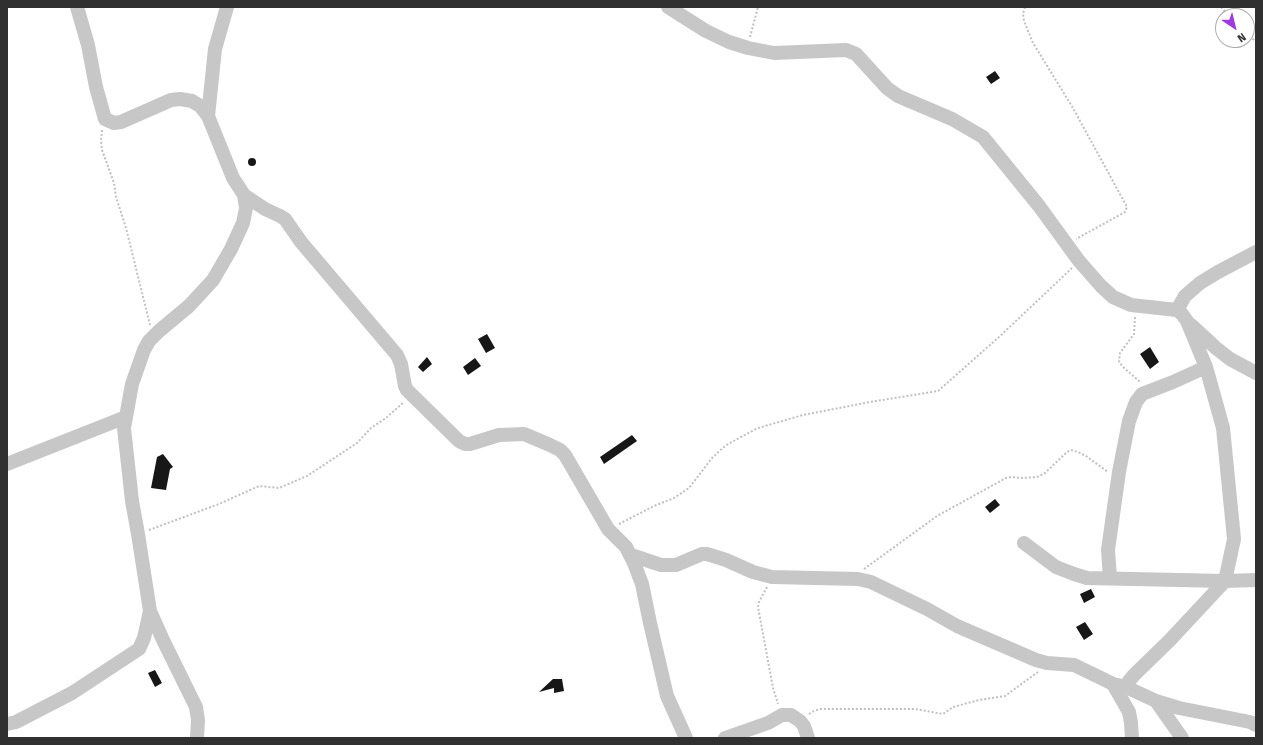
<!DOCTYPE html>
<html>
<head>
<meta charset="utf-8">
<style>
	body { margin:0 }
	#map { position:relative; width:1263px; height:745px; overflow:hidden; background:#fff; font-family:"Fira Sans",sans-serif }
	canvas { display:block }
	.frame { position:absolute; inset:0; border:8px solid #303030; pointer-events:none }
	.north { position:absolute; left:1215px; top:8px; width:40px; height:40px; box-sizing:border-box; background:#fff; border:1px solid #acacac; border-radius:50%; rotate:145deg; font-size:11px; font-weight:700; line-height:16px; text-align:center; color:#303030 }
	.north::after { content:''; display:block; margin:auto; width:14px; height:18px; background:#a039e0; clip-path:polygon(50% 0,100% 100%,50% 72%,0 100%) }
</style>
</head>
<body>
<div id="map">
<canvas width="1263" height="745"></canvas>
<div class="frame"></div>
<div class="north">N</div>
</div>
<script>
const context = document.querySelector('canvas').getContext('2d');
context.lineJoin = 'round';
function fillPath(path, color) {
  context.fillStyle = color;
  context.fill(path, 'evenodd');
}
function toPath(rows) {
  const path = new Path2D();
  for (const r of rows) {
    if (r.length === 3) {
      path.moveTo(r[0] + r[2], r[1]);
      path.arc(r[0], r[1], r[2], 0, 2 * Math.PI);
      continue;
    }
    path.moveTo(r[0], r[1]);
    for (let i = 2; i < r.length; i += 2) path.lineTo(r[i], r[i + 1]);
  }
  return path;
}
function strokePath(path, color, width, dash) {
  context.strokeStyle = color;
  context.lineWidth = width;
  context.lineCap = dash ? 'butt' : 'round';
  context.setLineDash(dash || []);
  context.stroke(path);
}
fillPath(toPath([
	[995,71,1000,78,991,84,986,77],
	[252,162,4],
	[487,334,495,348,486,353,478,339],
	[1150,347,1159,362,1150,369,1140,354],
	[427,357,432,364,423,372,418,367],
	[475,358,481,366,468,375,463,367],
	[632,435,637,441,604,464,600,457],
	[163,454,173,467,170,469,166,490,151,488,157,457],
	[995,499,1000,505,990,513,985,507],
	[1091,589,1095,597,1084,603,1080,594],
	[1085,622,1093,634,1084,640,1076,627],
	[155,670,162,683,155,687,148,673],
	[553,679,562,679,564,691,554,693,554,688,539,692]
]), '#171717');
strokePath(toPath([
	[1025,7,1023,14,1024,21,1033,43,1073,108,1127,207,1125,212,1076,239],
	[1221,7,1229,16],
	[1247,33,1256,42],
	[750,37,758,7],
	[102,130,101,140,102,150,114,183,116,197,126,228,150,325],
	[1135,317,1134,334,1120,353,1119,361,1122,366,1140,382],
	[619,524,654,506,674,498,689,488,712,458,725,446,739,438,758,428,803,415,870,402,938,391,999,337,1072,268],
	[149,530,219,504,259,486,279,488,307,476,357,443,371,428,386,418,404,402],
	[864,569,937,516,1006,478,1011,477,1023,478,1037,477,1045,473,1067,452,1071,450,1078,452,1086,456,1108,472],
	[767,587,759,602,758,607,773,688,778,704],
	[809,714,814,711,820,709,915,709,943,714,953,707,979,700,1005,696,1038,672]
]), '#c0c0c0', 2, [2, 2]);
strokePath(toPath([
	[77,7,88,45,96,87,105,119,114,123,121,122,171,100,180,99,192,101,200,106,208,116,233,178,244,195,246,208,243,223,231,249,213,280,189,306,159,331,149,341,144,350,132,384,124,428,132,501,138,534,150,611,163,640,196,707,198,720,197,738],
	[668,7,706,31,729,42,748,48,774,53,846,50,856,54,887,88,898,96,952,119,983,137,1039,206,1079,261,1101,286,1113,297,1131,305,1177,310,1182,314,1187,321,1206,367,1223,428,1234,539,1225,581,1170,640,1134,675,1129,681,1126,687],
	[208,116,215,49,227,7],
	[244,195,265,209,280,216,285,219,301,242,397,355,401,364,405,386,407,390,459,441,465,444,470,444,499,435,524,434,550,445,560,450,565,455,608,529,626,547,634,563,642,584,650,623,667,696,686,738],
	[1177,310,1185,296,1200,283,1218,272,1256,252],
	[1191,325,1216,348,1230,359,1256,373],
	[7,464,126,417],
	[1024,543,1056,567,1074,574,1087,578,1225,581,1256,580],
	[631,555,661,565,676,565,702,554,707,554,726,560,753,572,772,577,858,579,871,582,927,609,957,626,1036,660,1047,663,1074,665,1103,679,1113,684,1126,687,1156,701,1179,708,1250,722,1256,725],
	[1110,578,1108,550,1119,472,1129,421,1136,402,1142,394,1173,382,1206,367],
	[1113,684,1129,712,1131,723,1132,738],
	[1156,701,1182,738],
	[7,724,16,722,72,693,139,649,144,638,150,611],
	[725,738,768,723,782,715,791,715,800,721,804,726,808,738]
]), '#c7c7c7', 14);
</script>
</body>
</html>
